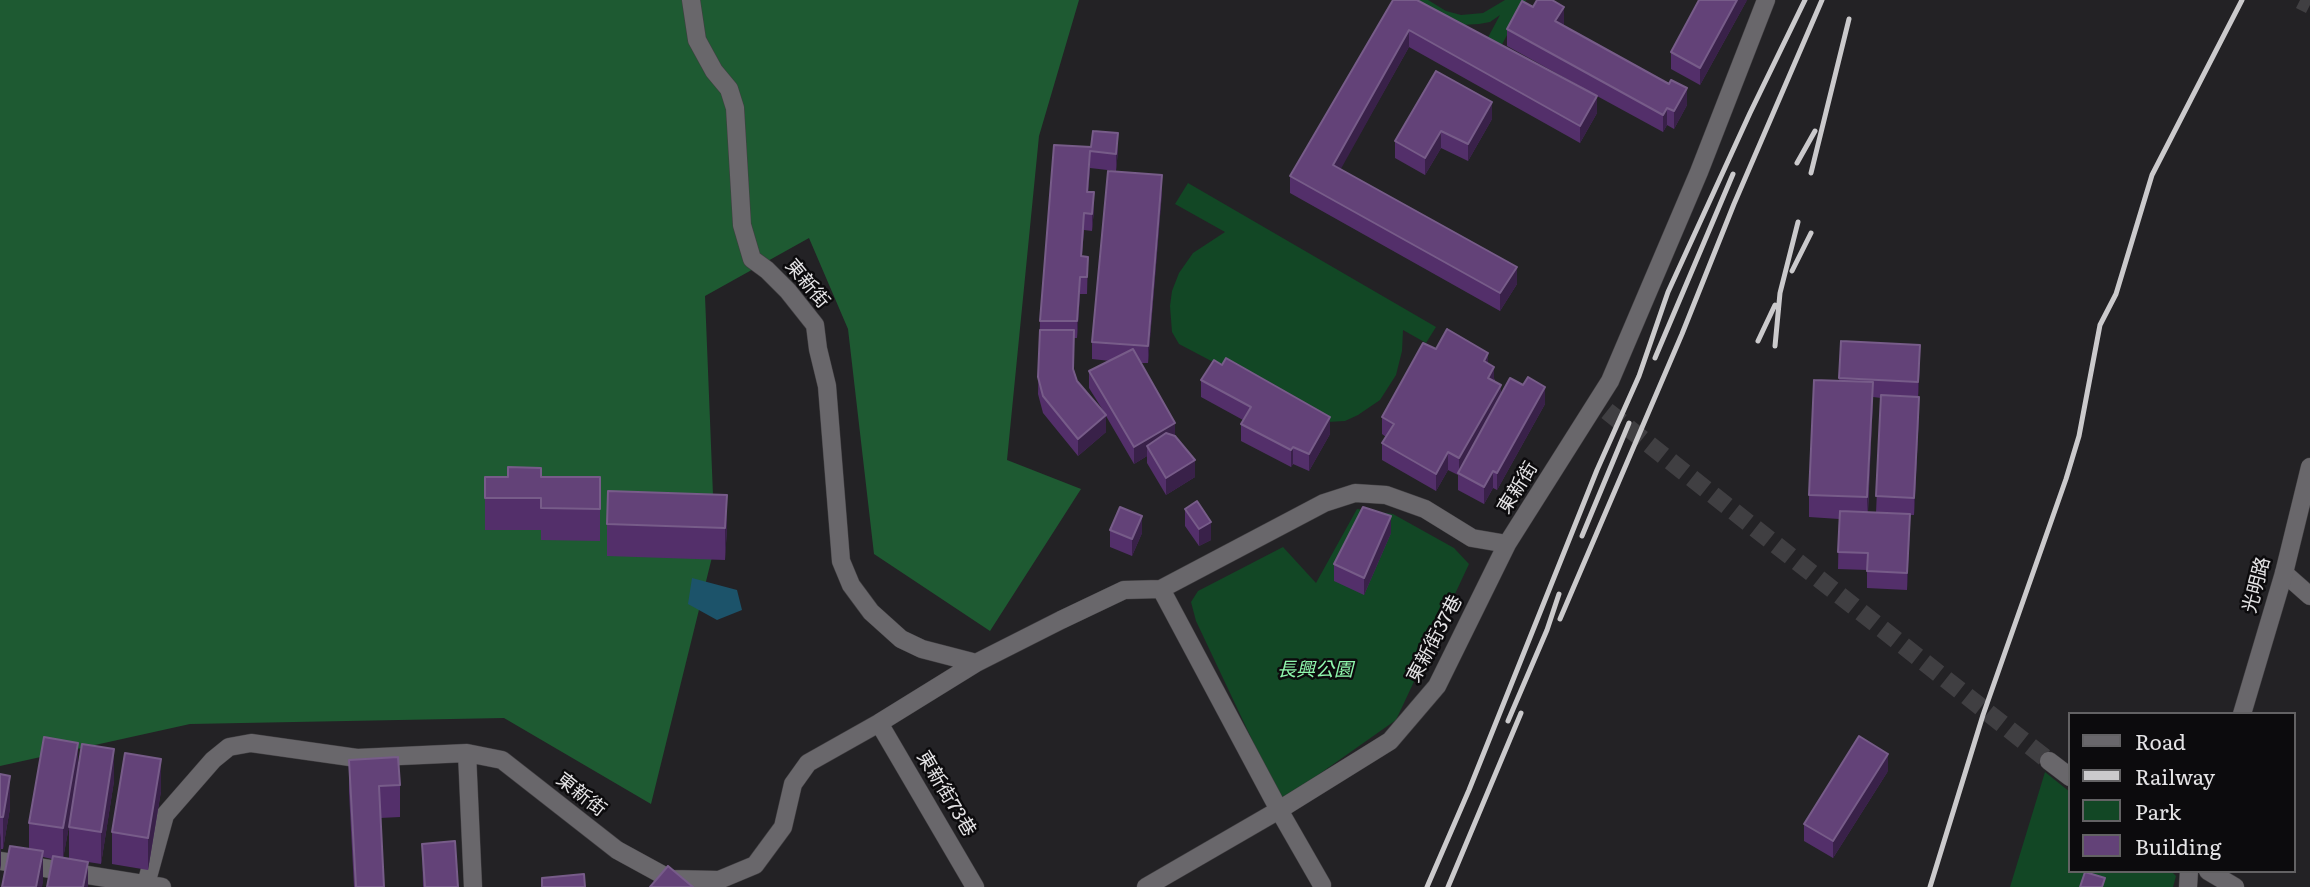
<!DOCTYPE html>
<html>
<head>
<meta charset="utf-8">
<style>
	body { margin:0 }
	#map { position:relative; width:2310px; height:887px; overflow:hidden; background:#232225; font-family:Literata,serif }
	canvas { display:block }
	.legend { position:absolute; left:2068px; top:712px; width:228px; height:161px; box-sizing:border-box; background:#0c0b0d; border:2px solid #636264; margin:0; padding:9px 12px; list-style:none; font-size:21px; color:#e5e4e6 }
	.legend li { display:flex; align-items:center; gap:14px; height:35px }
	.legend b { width:35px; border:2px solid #636264 }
</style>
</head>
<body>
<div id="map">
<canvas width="2310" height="887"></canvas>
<ul class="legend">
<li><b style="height:9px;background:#69676b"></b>Road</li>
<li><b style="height:9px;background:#cbcacc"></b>Railway</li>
<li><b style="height:19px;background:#124725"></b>Park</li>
<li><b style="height:19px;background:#634278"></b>Building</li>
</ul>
</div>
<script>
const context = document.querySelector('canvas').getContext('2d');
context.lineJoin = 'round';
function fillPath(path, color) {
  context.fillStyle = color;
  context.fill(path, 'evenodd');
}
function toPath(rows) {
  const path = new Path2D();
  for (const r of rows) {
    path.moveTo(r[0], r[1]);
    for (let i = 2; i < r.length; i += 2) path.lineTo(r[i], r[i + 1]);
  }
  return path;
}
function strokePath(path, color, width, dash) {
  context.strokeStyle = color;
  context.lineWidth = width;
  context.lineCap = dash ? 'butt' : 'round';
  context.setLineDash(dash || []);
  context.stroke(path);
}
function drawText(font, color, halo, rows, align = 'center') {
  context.font = font + ' Literata,"Noto Sans TC",serif';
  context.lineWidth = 5;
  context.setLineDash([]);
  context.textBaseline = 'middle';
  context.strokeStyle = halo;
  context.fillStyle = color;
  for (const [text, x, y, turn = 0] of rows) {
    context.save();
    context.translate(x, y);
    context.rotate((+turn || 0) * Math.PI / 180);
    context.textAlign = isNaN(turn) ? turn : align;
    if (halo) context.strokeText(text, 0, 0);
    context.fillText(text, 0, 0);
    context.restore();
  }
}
fillPath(toPath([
	[1415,0,1428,0,1446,11,1461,15,1483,13,1505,0,1526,0,1499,50,1485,43,1500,15,1490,22,1479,24,1461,25],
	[1188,183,1436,327,1426,343,1403,330,1402,351,1396,375,1380,400,1358,415,1345,421,1327,422,1179,344,1172,332,1170,306,1172,291,1179,273,1193,253,1225,232,1175,204],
	[1357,509,1393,514,1454,548,1469,564,1396,720,1281,801,1196,621,1191,602,1198,591,1283,547,1316,583],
	[2045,772,2070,792,2070,871,2171,871,2176,876,2173,887,2010,887]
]), '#124725');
fillPath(toPath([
	[0,0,1079,0,1039,136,1007,460,1081,489,990,631,874,554,848,329,809,238,705,296,715,545,651,804,504,718,190,724,0,766]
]), '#1e5a32');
fillPath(toPath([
	[692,578,737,590,742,610,717,620,688,604]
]), '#1c536a');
strokePath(toPath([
	[2300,0,2310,5],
	[1607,411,2049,761]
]), '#403f42', 18, [18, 9]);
const street = toPath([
	[691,0,697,40,714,71,729,89,735,108,742,225,752,259,767,270,788,291,815,325,818,349,827,386,841,561,851,585,871,612,901,639,922,649,976,663],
	[2284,573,2310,596],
	[1161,589,1279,810,1322,885],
	[879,723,975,887],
	[467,753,473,887],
	[2049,761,2070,777],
	[0,861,162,887],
	[2208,871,2235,887],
	[146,884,165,815,213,760,229,747,251,743,357,758,467,753,502,760,617,850,670,879,719,880,755,865,783,827,793,784,808,763,879,723,976,663,1061,620,1124,590,1161,589,1324,503,1355,493,1386,495,1425,509,1472,538,1507,544],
	[1146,887,1279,810,1390,741,1437,686,1507,544,1610,381,1699,172,1766,0]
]);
const secondary = toPath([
	[2242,714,2284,573,2310,467],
	[2188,887,2189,871]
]);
strokePath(street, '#413f42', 19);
strokePath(secondary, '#413f42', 19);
strokePath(street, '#69676b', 18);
strokePath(secondary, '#69676b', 18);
strokePath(toPath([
	[1797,163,1815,131],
	[1811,173,1849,19],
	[1792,271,1811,233],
	[1758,341,1775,305],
	[1775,346,1780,293,1798,222],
	[1655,358,1733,174],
	[1582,536,1629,423],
	[1560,619,1682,334,1734,204,1822,0],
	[1508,721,1547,630,1559,594],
	[1427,887,1469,790,1597,470,1639,376,1668,292,1750,113,1805,0],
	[1448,887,1521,713],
	[1930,887,1983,715,2066,479,2079,436,2100,325,2116,294,2152,175,2242,0]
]), '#cbcacc', 5);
fillPath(toPath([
	[1393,0,1594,94,1507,46,1507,29,1564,24,1563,25,1687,105,1674,129,1667,125,1663,132,1597,96,1597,113,1580,143,1409,47,1340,169,1517,284,1500,311,1290,193,1290,176],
	[1747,0,1700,85,1671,69,1671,52],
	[1492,119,1468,161,1441,148,1425,175,1395,158,1395,141],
	[1091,147,1118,150,1116,171,1090,168,1088,192,1094,209,1092,231,1084,230,1082,256,1088,257,1087,294,1080,294,1077,338,1074,338,1074,370,1077,381,1104,412,1089,388,1089,371,1110,361,1092,359,1092,342,1162,192,1148,363,1141,363,1195,477,1166,495,1147,463,1147,456,1134,464,1106,416,1106,432,1078,456,1043,413,1038,394,1040,321],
	[1841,341,1920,362,1918,397,1919,414,1914,515,1910,515,1907,590,1867,588,1867,570,1838,569,1839,519,1809,517,1809,495,1839,381],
	[1873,397,1881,398,1876,513,1868,512],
	[1436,349,1488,363,1501,396,1545,404,1497,490,1493,488,1484,504,1458,490,1458,475,1448,470,1436,491,1382,460,1382,443,1386,437,1382,434,1382,417],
	[1201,380,1330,434,1309,471,1293,464,1291,467,1241,441,1241,424,1243,420,1201,397],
	[485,477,600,477,600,541,541,540,541,530,485,530],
	[1185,509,1211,540,1199,546,1185,526],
	[607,524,727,527,725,560,607,556],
	[1110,530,1142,533,1132,556,1110,547],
	[1391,533,1364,595,1334,581,1334,564],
	[349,760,400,785,400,817,380,818,384,887,354,887,349,792],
	[78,770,114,781,101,864,75,860,88,887,52,859,43,857,43,883,29,849,29,823],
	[70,821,69,827,69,859,63,858],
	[1888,771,1833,858,1804,841,1804,824],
	[0,774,10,808,3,849,1,849,0,870],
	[161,791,148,870,112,864,112,832],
	[422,844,458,887,423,887]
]), '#532f6a');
fillPath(toPath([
	[1737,0,1747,0,1700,85,1700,68],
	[1564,7,1564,24,1555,38,1555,21],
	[1409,30,1409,47,1333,183,1333,165],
	[1687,88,1687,105,1674,129,1674,111],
	[1597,96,1597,113,1580,143,1580,126],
	[1492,102,1492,119,1468,161,1468,144],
	[1667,108,1667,125,1663,132,1663,115],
	[1441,131,1441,148,1425,175,1425,158],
	[1118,133,1118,150,1116,171,1116,154],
	[1090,151,1090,168,1087,209,1087,192],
	[1162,175,1162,192,1148,363,1148,346],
	[1094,192,1094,209,1092,231,1092,214],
	[1517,267,1517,284,1500,311,1500,293],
	[1080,277,1080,294,1077,338,1077,321],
	[1920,345,1920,362,1918,400,1918,382],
	[1488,353,1488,370,1484,361],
	[1494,367,1494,384,1488,378],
	[1873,382,1873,404,1867,520,1867,497],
	[1501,385,1501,402,1459,475,1459,458],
	[1545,387,1545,404,1497,490,1497,473],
	[1919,397,1919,414,1914,515,1914,498],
	[1106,415,1106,432,1078,456,1078,439],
	[1330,417,1330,434,1309,471,1309,454],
	[1175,423,1175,440,1147,446,1147,456,1134,464,1134,447],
	[1293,447,1293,464,1291,467,1291,450],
	[1448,452,1448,470,1436,491,1436,474],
	[1195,460,1195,477,1166,495,1166,478],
	[1493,471,1493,488,1484,504,1484,487],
	[727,495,727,527,725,560,725,528],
	[1910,514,1910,532,1907,590,1907,573],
	[1142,516,1142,533,1132,556,1132,539],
	[1391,516,1391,533,1364,595,1364,578],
	[1211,522,1211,540,1199,546,1199,529],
	[78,743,78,775,63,860,63,828],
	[114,749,114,781,101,864,101,832],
	[1888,754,1888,771,1833,858,1833,841],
	[161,759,161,791,148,870,148,838],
	[10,776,10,808,3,849,3,817],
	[1,833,1,865,0,870,0,838],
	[43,851,43,883,42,887,36,887],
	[88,862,88,887,83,887]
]), '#392149');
const building = toPath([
	[1393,0,1417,0,1597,96,1580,126,1409,30,1333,165,1517,267,1500,293,1290,176,1393,0],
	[1537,0,1552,0,1564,7,1555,21,1669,84,1671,80,1687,88,1674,111,1667,108,1663,115,1507,29,1522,1,1533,7,1537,0],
	[1699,0,1737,0,1700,68,1671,52,1699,0],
	[1436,71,1492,102,1468,144,1441,131,1425,158,1395,141,1436,71],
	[1093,131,1118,133,1116,154,1090,151,1087,192,1094,192,1092,214,1084,213,1081,256,1088,257,1087,277,1080,277,1077,321,1040,321,1054,145,1091,147,1093,131],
	[1108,171,1162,175,1148,346,1092,342,1108,171],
	[1447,329,1488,353,1484,361,1494,367,1488,378,1501,385,1459,458,1448,452,1436,474,1382,443,1394,424,1382,417,1423,343,1436,349,1447,329],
	[1040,330,1074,330,1073,369,1077,381,1106,415,1078,439,1043,396,1038,377,1040,330],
	[1841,341,1920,345,1918,382,1839,378,1841,341],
	[1133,349,1175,423,1134,447,1089,371,1133,349],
	[1226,358,1330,417,1309,454,1293,447,1291,450,1241,424,1251,407,1201,380,1214,360,1222,365,1226,358],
	[1528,377,1545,387,1497,473,1493,471,1484,487,1458,473,1510,378,1523,385,1528,377],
	[1814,380,1873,382,1867,497,1809,495,1814,380],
	[1881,395,1919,397,1914,498,1876,496,1881,395],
	[1166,433,1175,436,1195,460,1166,478,1147,446,1166,433],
	[508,467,541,468,541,477,600,477,600,509,541,508,541,498,485,498,485,477,508,477,508,467],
	[608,491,727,495,725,528,607,524,608,491],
	[1197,501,1211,522,1199,529,1185,509,1197,501],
	[1120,507,1142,516,1132,539,1110,530,1120,507],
	[1363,507,1391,516,1364,578,1334,564,1363,507],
	[1840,511,1910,514,1907,573,1867,571,1868,553,1838,552,1840,511],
	[1859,736,1888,754,1833,841,1804,824,1859,736],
	[44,737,78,743,63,828,29,823,44,737],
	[82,744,114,749,101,832,69,827,82,744],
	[125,753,161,759,148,838,112,832,125,753],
	[398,757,400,785,379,786,384,887,356,887,349,760,398,757],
	[0,774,10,776,3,817,0,817,0,774],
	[455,841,458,887,425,887,422,844,455,841],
	[10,846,43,851,36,887,2,887,10,846],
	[53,856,88,862,83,887,47,887,53,856],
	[668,866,693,887,650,887,668,866],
	[2085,872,2105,878,2102,887,2080,887,2085,872],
	[584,874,585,887,542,887,542,878,584,874]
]);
fillPath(building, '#634278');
strokePath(building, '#775c89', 2);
drawText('19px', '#e5e4e6', '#0c0b0d', [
	["東新街",807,284,50],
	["東新街",1518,488,-58],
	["光明路",2257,585,-75],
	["東新街37巷",1435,639,-62],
	["東新街73巷",946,794,59],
	["東新街",581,795,38]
]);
drawText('italic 19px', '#90f9ae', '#0c0b0d', [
	["長興公園",1315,670]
]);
</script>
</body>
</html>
